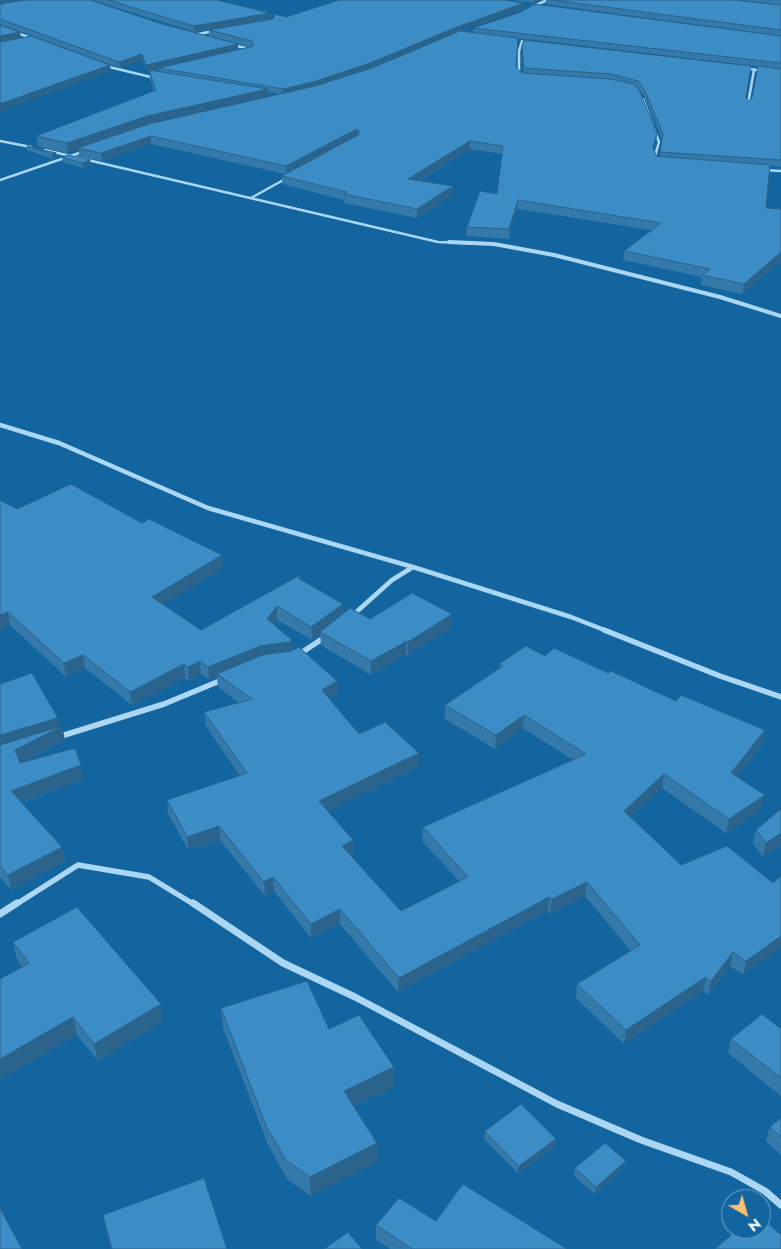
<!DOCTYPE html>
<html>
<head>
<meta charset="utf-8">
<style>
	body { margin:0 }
	#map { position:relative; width:781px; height:1249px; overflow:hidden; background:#13659f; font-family:Jost,sans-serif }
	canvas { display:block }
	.north { position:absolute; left:721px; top:1189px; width:50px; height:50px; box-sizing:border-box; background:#13659f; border:1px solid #71a3c5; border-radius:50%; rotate:142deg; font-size:14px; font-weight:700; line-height:20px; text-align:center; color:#fff }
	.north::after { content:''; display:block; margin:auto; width:18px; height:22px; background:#ffc06e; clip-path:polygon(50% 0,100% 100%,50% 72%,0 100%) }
</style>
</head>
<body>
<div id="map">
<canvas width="781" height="1249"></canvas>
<div class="north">N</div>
</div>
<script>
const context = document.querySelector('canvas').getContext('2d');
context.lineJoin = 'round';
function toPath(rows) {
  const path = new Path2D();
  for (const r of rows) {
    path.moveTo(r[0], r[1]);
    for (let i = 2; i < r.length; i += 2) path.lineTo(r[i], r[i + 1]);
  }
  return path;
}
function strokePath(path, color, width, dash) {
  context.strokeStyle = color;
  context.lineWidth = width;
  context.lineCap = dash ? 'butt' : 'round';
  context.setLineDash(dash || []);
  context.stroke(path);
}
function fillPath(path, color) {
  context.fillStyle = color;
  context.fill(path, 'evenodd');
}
strokePath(toPath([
	[532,7,547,0],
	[14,32,34,39],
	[193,35,214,31],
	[232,45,250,49],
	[105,66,155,78],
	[744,68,763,71],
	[519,74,519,51,522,41],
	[643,99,659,142,655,156,656,159],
	[748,104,754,70],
	[0,141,31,147],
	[45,150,438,242,484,244],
	[764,170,781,171],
	[0,180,85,151],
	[251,198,287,178]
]), '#abd7f4', 2.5);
strokePath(toPath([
	[449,242,494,244,554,255,720,297,781,316]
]), '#abd7f4', 4);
strokePath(toPath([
	[0,425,59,443,208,508,413,567,571,617,607,631],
	[353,615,392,580,413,567]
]), '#abd7f4', 4.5);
strokePath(toPath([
	[604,630,720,676,781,697],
	[298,655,325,637],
	[58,737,164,704,222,680],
	[15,905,78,865,149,877,195,905]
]), '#abd7f4', 5.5);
strokePath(toPath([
	[193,903,283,963,355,997,557,1104,641,1140,731,1172,765,1191,781,1205],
	[0,914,17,903]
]), '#abd7f4', 7);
fillPath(toPath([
	[92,0,217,0,270,13,271,18,195,32],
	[513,0,541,0,534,3],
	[546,0,734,0,781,5,781,36,545,4],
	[741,0,781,0,781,5],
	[524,3,524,8,460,31,473,32,473,28,781,36,781,69,518,38,516,67,522,73,523,73,522,46,746,98,749,101,781,69,781,167,770,166,766,208,781,209,781,261,742,294,701,285,702,277,623,260,624,251,651,230,517,209,509,239,466,236,467,227,497,194,502,154,470,149,419,181,453,186,453,195,417,218,344,203,344,200,282,184,282,176,285,174,151,144,102,161,79,156,79,150,68,153,38,146,36,136,154,91,150,79,149,70,147,71,143,60,120,68,0,24,0,4,238,49,250,47,209,36,209,30,286,17],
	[201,58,159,68,159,71,150,70],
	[636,86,637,87,645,97,662,140,660,157,656,156,654,150,656,142],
	[268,92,280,94,269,97],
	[27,146,56,153,57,157,53,159,27,150],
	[62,157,90,160,91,165,83,168,63,162],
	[0,500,17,509,223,568,163,604,201,630,300,575,300,579,343,614,370,619,452,614,452,627,408,655,406,654,371,675,321,645,320,634,312,640,277,620,274,624,292,640,292,651,337,681,338,694,329,699,359,734,419,767,328,811,354,854,351,856,401,911,459,881,422,841,423,827,573,760,523,728,495,749,445,719,445,705,499,668,499,664,545,656,763,744,737,776,762,809,726,833,662,788,630,817,681,865,773,883,743,975,730,966,708,995,703,991,624,1044,576,998,577,984,631,951,585,896,550,914,548,911,398,992,340,924,311,938,274,891,265,896,220,840,189,851,168,814,167,800,240,776,206,726,204,712,239,703,218,687,217,677,209,680,201,674,189,681,185,678,132,705,85,668,66,677,10,625,0,629],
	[0,684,59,727,65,740,21,763,81,765,84,779,21,803,62,847,65,861,11,890,0,877],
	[781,809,781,845,763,857,753,843,756,830],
	[13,942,163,1021,98,1061,77,1035,0,1079,0,979,22,967,17,960],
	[221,1008,329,1029,394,1067,394,1087,354,1106,377,1162,311,1196,287,1179,268,1145,223,1028],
	[781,1029,781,1096,728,1053,731,1039],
	[781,1118,781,1155,766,1141,770,1127],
	[485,1131,555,1146,518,1173,484,1139],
	[626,1161,624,1168,595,1194,574,1176,575,1168],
	[103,1215,227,1249,111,1249],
	[436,1221,567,1249,390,1249,376,1240,376,1225]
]), '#3479aa');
fillPath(toPath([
	[0,0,22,0,0,3],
	[534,0,541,0,534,3],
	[524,3,524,8,457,32,370,69,313,88,283,95,283,89],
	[270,13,271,18,195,32,194,26],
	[20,32,21,38,0,42,0,36],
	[238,44,238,50,147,71,146,65],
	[142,54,143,60,120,68,119,62],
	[110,65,111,71,0,111,0,104],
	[268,89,269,98,78,148,79,150,68,153,67,143,147,116],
	[357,129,358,137,287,175,286,166],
	[657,134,656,142,652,156,653,147],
	[151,136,151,144,102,161,101,153],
	[470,141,470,149,408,187,408,179],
	[56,153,57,157,53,159,52,154],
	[90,160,91,165,83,168,82,163],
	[453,186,453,195,417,218,417,209],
	[518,200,517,209,509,239,509,229],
	[781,252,781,261,742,294,744,284],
	[222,555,223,568,154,610,152,597],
	[343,604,343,617,320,632,320,634,312,640,311,627],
	[277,606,277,620,268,632,267,619],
	[8,612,10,625,0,629,0,615],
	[452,614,452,627,408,655,408,642],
	[292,640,292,653,217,674,217,677,209,680,208,667,260,646],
	[407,641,406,654,371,675,371,661],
	[83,655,85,668,66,677,64,663],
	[200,661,201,674,189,681,188,667],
	[184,664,185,678,132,705,130,692],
	[337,681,338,694,322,703,322,690],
	[524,715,523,728,495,749,496,735],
	[58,718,59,728,62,726,65,740,18,764,0,750,0,735],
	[765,730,763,744,729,786,731,773],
	[419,753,419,767,320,815,319,801],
	[81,765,84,779,14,805,11,791],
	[664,774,662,788,622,825,624,811],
	[765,795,762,809,726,833,729,819],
	[219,826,220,840,189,851,187,837],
	[781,833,781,845,763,857,766,843],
	[353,840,354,854,342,860,342,846],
	[62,847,65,861,11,890,8,875],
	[273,877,274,891,265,896,264,882],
	[587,882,585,896,550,914,552,899],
	[549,897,548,911,398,992,399,978],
	[340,909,340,924,311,938,311,924],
	[781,936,781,948,743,975,746,961],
	[733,952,730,966,708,995,711,981],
	[706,977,703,991,624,1044,626,1030],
	[161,1004,163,1021,98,1061,94,1044],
	[73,1017,77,1035,0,1079,0,1059],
	[394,1067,394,1087,345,1110,344,1091],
	[556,1139,555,1146,518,1173,519,1166],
	[377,1143,377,1162,311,1196,310,1177],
	[626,1161,624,1168,595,1194,596,1187]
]), '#2a638b');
const building = toPath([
	[25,0,90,0,162,24,238,44,146,65,142,54,119,62,0,19,0,4,25,0],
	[108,0,217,0,270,13,194,26,108,0],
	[339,0,505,0,524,3,457,27,370,63,313,82,283,89,159,68,254,46,252,41,209,30,273,19,275,14,286,17,339,0],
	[552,0,734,0,781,5,781,30,552,0],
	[535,4,781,36,781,63,473,28,518,13,535,4],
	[0,25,20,32,0,36,0,25],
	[460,31,518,38,516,67,522,73,610,79,634,84,640,92,657,134,653,147,656,156,770,165,766,208,781,209,781,252,744,284,702,275,710,269,624,251,661,223,518,200,509,229,467,227,480,191,497,194,503,146,470,141,408,179,453,186,417,209,344,194,347,192,282,176,358,135,360,132,357,129,286,166,151,136,101,153,78,148,149,124,315,86,372,68,460,31],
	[31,36,110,65,0,104,0,42,31,36],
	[524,40,751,66,746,97,749,101,752,98,758,66,781,69,781,160,660,152,663,134,645,91,638,81,611,74,524,68,522,46,524,40],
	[149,70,268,89,147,116,67,143,36,136,156,90,149,70],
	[27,146,56,153,52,154,27,146],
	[68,155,90,160,82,163,62,157,68,155],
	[71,484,142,523,149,519,222,555,152,597,201,630,300,575,298,578,343,604,311,627,277,606,267,619,292,640,289,642,260,646,208,667,200,661,188,667,184,664,130,692,83,655,64,663,8,612,0,615,0,500,17,509,71,484],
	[412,593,452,614,408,642,407,641,371,661,320,632,350,608,370,619,412,593],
	[526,646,545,656,554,648,608,673,611,671,676,701,681,695,765,730,731,773,765,795,729,819,664,774,624,811,681,865,727,846,773,883,781,876,781,936,746,961,733,952,711,981,706,977,626,1030,577,984,640,945,587,882,552,899,549,897,399,978,340,909,311,924,273,877,264,882,219,826,187,837,167,800,247,773,204,712,252,699,217,674,262,655,291,651,299,647,337,681,322,690,359,734,385,722,419,753,319,801,353,840,342,846,401,911,468,877,423,827,586,754,524,715,496,735,445,705,503,666,499,664,526,646],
	[32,673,58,718,0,735,0,684,32,673],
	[62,726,15,750,20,763,75,748,81,765,11,791,62,847,8,875,0,866,0,745,62,726],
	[781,809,781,833,766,843,756,830,781,809],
	[77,907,161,1004,94,1044,73,1017,0,1059,0,979,29,963,13,942,77,907],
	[307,981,329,1029,359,1015,394,1067,344,1091,377,1143,310,1177,286,1160,266,1126,221,1008,307,981],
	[762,1014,781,1029,781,1078,731,1039,762,1014],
	[521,1104,556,1139,519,1166,485,1131,521,1104],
	[781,1118,781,1137,770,1127,781,1118],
	[605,1143,626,1161,596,1187,575,1168,605,1143],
	[204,1178,227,1249,112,1249,103,1215,204,1178],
	[463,1184,567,1249,412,1249,376,1225,399,1198,436,1221,463,1184],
	[0,1208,22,1249,0,1249,0,1208],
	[761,1217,781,1235,781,1249,715,1249,738,1229,761,1229,761,1217],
	[348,1232,362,1249,324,1249,348,1232]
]);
fillPath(building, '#3c8dc6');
strokePath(building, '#2a638b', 1);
</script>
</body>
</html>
